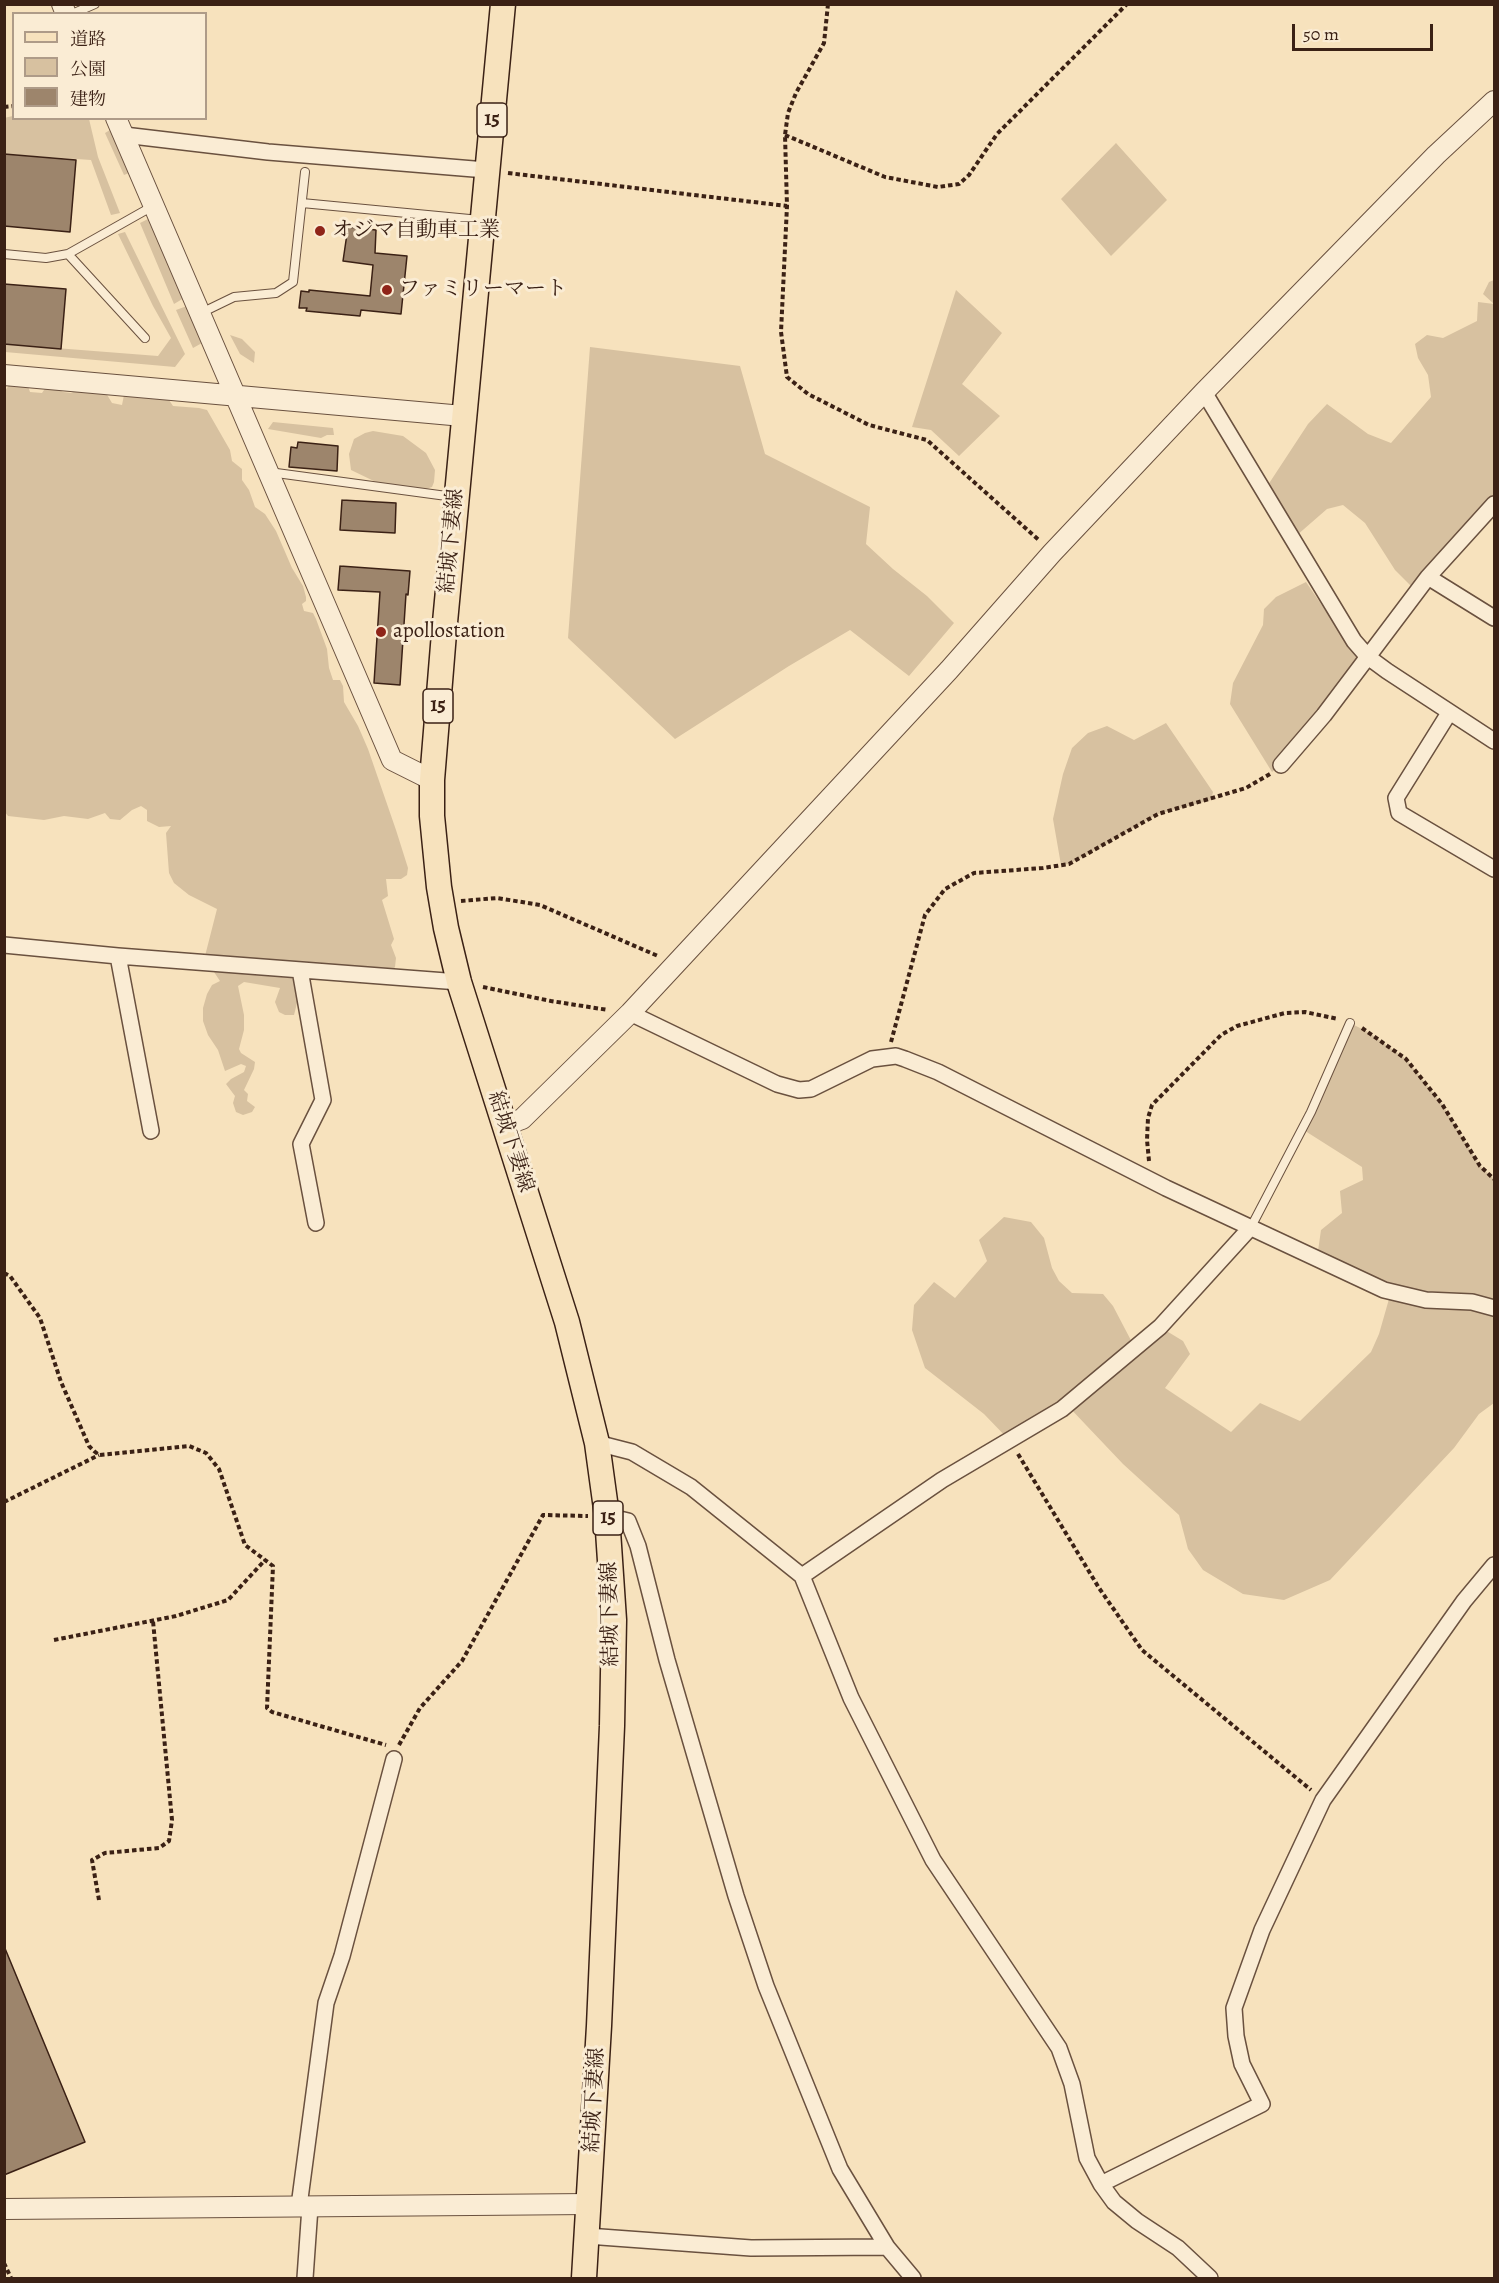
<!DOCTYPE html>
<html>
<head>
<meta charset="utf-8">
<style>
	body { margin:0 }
	#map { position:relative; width:1499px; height:2283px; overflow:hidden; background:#f7e2bd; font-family:Alegreya,"Noto Serif JP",serif }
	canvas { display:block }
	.frame { position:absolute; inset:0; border:6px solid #3b2115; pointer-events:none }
	.legend { position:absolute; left:12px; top:12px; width:195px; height:108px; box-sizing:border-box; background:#faecd4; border:2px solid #ae9b88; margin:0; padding:8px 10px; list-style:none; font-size:18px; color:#3b2115 }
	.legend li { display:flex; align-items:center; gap:12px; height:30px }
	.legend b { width:30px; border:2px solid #ae9b88 }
	.scale { position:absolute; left:1292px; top:24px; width:141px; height:27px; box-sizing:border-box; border:3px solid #3b2115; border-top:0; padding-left:8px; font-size:18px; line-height:21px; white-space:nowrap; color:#3b2115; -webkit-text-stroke:4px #faecd4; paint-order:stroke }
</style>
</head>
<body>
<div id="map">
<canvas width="1499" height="2283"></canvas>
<div class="frame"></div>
<ul class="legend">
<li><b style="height:8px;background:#f7e2bd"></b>道路</li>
<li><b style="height:16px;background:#d7c1a0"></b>公園</li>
<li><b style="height:16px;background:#9d856c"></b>建物</li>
</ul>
<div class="scale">50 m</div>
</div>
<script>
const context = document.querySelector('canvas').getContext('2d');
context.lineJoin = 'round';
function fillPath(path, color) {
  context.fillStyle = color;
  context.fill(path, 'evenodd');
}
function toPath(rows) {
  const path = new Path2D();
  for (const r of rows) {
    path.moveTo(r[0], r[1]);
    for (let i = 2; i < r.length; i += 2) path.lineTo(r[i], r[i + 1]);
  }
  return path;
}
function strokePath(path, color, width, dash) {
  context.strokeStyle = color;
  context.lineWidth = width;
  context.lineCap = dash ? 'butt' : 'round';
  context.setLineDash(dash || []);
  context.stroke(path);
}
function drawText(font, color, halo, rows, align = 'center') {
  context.font = font + ' Alegreya,"Noto Serif JP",serif';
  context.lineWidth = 6;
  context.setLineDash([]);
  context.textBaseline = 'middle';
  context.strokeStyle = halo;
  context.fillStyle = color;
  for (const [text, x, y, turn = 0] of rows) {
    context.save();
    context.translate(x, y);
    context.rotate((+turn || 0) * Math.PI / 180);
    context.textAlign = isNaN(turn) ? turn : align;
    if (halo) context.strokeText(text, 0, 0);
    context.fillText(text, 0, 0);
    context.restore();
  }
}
fillPath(toPath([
	[13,116,14,118,89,119,98,157,120,213,111,215,91,160,5,154,4,118],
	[110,130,129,173,124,175,105,133],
	[1116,143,1167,200,1111,256,1061,199],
	[150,218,184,298,174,304,140,223],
	[125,232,185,354,175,367,5,352,4,344,158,356,171,338,153,306,118,234],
	[1494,280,1494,504,1417,592,1395,570,1365,523,1343,505,1327,509,1296,536,1268,485,1308,424,1327,404,1368,434,1391,443,1431,397,1428,375,1418,358,1415,344,1427,335,1443,338,1477,321,1478,302,1494,304,1483,294,1489,282],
	[956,290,1002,333,962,384,1000,416,959,456,931,430,912,427],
	[187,306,202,343,193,348,176,310],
	[230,335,242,339,255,352,254,363,240,354],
	[590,347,740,366,765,454,870,507,866,544,893,569,927,596,954,623,909,676,850,630,789,666,675,739,568,638],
	[10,384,28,386,30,392,42,393,48,384,63,392,71,393,78,390,106,393,112,403,122,405,124,395,127,391,169,400,173,406,199,408,207,410,230,450,232,461,242,469,242,480,249,490,255,507,265,514,276,531,292,568,303,586,306,597,306,601,302,604,304,611,313,613,316,619,327,649,329,668,333,680,340,680,343,686,344,702,358,726,368,749,396,830,408,868,407,875,401,879,386,879,388,896,382,900,394,939,391,945,396,958,395,967,390,973,356,982,321,974,313,976,296,986,295,993,298,999,294,1015,285,1015,279,1012,275,1002,280,988,244,982,238,986,244,1015,244,1030,239,1049,241,1053,255,1062,254,1069,244,1090,248,1094,247,1101,255,1107,252,1112,243,1115,236,1112,233,1103,235,1096,226,1084,231,1079,244,1072,246,1066,241,1064,225,1071,218,1050,208,1035,203,1021,203,1008,207,994,212,985,220,981,214,972,206,968,205,956,217,909,189,895,174,883,169,873,166,833,171,826,159,827,147,821,147,810,141,806,132,810,120,820,110,819,105,813,88,819,64,816,44,820,8,816,5,812,4,392],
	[273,422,333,428,334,435,327,435,321,438,268,429],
	[373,431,403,436,426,453,435,470,434,482,432,487,426,489,378,483,351,470,349,454,354,439,365,433],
	[1306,582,1347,642,1362,658,1281,765,1272,772,1230,704,1233,683,1263,625,1264,609,1276,597],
	[1166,723,1213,792,1211,800,1158,814,1090,853,1069,864,1061,865,1053,819,1063,774,1072,748,1088,733,1107,726,1134,740],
	[1350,1023,1368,1032,1406,1059,1442,1104,1480,1166,1494,1179,1494,1403,1479,1414,1454,1448,1330,1580,1284,1600,1243,1594,1203,1570,1188,1549,1179,1515,1123,1464,1067,1405,1010,1441,984,1414,925,1368,912,1330,914,1305,934,1282,955,1298,987,1261,979,1240,1004,1217,1031,1222,1044,1238,1052,1268,1059,1281,1072,1293,1103,1294,1113,1306,1135,1348,1160,1327,1183,1341,1190,1354,1165,1388,1231,1432,1260,1403,1300,1421,1371,1352,1379,1334,1391,1292,1317,1258,1321,1230,1342,1213,1340,1191,1363,1180,1362,1167,1302,1129]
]), '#d7c1a0');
const building = toPath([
	[4,154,76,160,70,232,4,226,4,154],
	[348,227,376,230,375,253,407,256,401,314,361,310,360,316,306,311,307,308,299,308,301,291,309,292,309,290,370,296,373,265,343,261,348,227],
	[4,284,66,289,61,349,4,344,4,284],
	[298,442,338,446,337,471,289,467,291,447,297,448,298,442],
	[342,500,396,503,395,533,340,530,342,500],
	[340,566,410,571,408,595,406,594,400,685,374,683,380,592,338,590,340,566],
	[4,1946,85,2142,4,2175,4,1946]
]);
fillPath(building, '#9d856c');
strokePath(building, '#3b2115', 1.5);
const service = toPath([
	[72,14,95,4],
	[302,203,480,220],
	[4,254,46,258,68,254,153,206],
	[68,254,145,338],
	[201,313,234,297,276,293,293,282,305,172],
	[269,472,454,497],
	[1251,1227,1311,1112,1350,1023]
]);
const minor = toPath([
	[124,135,268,152,486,170],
	[1204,392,1354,641,1368,657,1387,671,1494,741],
	[1428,577,1494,618],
	[1449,713,1396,798,1399,813,1494,869],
	[1281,765,1324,715,1428,577,1494,504],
	[4,945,118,956,459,982],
	[118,956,151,1131],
	[300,970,323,1100,301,1144,316,1223],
	[630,1013,777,1084,799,1090,811,1089,872,1059,896,1056,905,1059,938,1072,1166,1188,1384,1290,1426,1300,1472,1302,1494,1308],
	[597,1443,632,1452,691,1487,802,1576],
	[607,1516,628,1521,638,1546,667,1660,736,1896,766,1986,840,2169,887,2247,913,2278],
	[1101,2184,1262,2104,1242,2064,1236,2036,1234,2008,1262,1930,1323,1800,1464,1601,1494,1565],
	[299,2206,326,2003,342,1956,394,1759],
	[587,2236,751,2248,887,2247],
	[305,2278,310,2207],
	[1210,2278,1178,2248,1137,2221,1114,2202,1101,2184,1087,2158,1072,2084,1059,2048,933,1860,851,1698,802,1576,942,1480,1062,1409,1160,1327,1251,1227]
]);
const tertiary = toPath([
	[62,4,66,14],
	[116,118,392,760,432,780],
	[4,375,463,416],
	[505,1125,522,1119,630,1013,949,670,1052,553,1204,392,1436,155,1494,101],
	[4,2209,589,2204]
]);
const primary = toPath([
	[503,4,444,633,432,780,432,816,439,887,446,928,459,982,567,1322,597,1443,607,1516,614,1620,612,1726,599,2026,584,2278]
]);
strokePath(service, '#6a513f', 10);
strokePath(minor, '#6a513f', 18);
strokePath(tertiary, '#6a513f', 22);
strokePath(primary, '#3b2115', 27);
strokePath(toPath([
	[828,4,824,43,796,93,788,113,785,135,787,206,781,332,787,377,808,394,869,425,927,440,1040,541],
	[4,107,14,106],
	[785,135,885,177,938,187,959,184,969,175,997,134,1127,4],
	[508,173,787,206],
	[461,901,497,898,540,905,658,956],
	[483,987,551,1001,608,1010],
	[1362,1028,1406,1059,1442,1104,1480,1166,1494,1179],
	[891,1042,925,915,945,889,974,873,1043,868,1069,864,1158,814,1246,788,1270,774],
	[1149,1161,1147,1140,1148,1118,1152,1105,1221,1035,1237,1026,1285,1013,1305,1012,1338,1019],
	[4,1273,10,1276,40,1318,61,1382,89,1446,94,1451,99,1455,189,1446,206,1453,219,1469,245,1545,273,1566,267,1708,272,1712,386,1745],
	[1018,1454,1099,1588,1142,1650,1311,1790],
	[4,1502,99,1455],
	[54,1640,176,1616,228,1600,265,1560],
	[399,1745,420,1708,462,1661,543,1515,588,1516],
	[99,1900,92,1860,105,1853,159,1848,169,1841,172,1820,153,1621],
	[4,2263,11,2278]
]), '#3b2115', 4, [4.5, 3]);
strokePath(service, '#faecd4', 8);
strokePath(minor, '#faecd4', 15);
strokePath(tertiary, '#faecd4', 20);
strokePath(primary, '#f7e2bd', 24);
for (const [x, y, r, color] of [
	[320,231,6,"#8f2418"],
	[387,290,6,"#8f2418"],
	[381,632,6,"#8f2418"]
]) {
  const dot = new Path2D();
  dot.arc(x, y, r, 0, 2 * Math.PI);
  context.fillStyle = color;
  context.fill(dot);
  strokePath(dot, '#faecd4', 2);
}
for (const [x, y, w] of [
	[492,120,30],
	[438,706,30],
	[608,1518,30]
]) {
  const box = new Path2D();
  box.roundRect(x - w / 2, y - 17, w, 34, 4.5);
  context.fillStyle = '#faecd4';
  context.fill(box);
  strokePath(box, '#3b2115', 1.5);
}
drawText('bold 20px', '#3b2115', null, [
	["15",492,120],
	["15",438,706],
	["15",608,1518]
]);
drawText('21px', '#3b2115', '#faecd4', [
	["オジマ自動車工業",332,231],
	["ファミリーマート",399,290],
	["apollostation",393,632]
], 'left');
drawText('21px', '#3b2115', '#faecd4', [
	["結城下妻線",452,541,-85],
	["結城下妻線",510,1142,72],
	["結城下妻線",611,1614,-91],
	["結城下妻線",595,2100,-87]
]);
</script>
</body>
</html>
